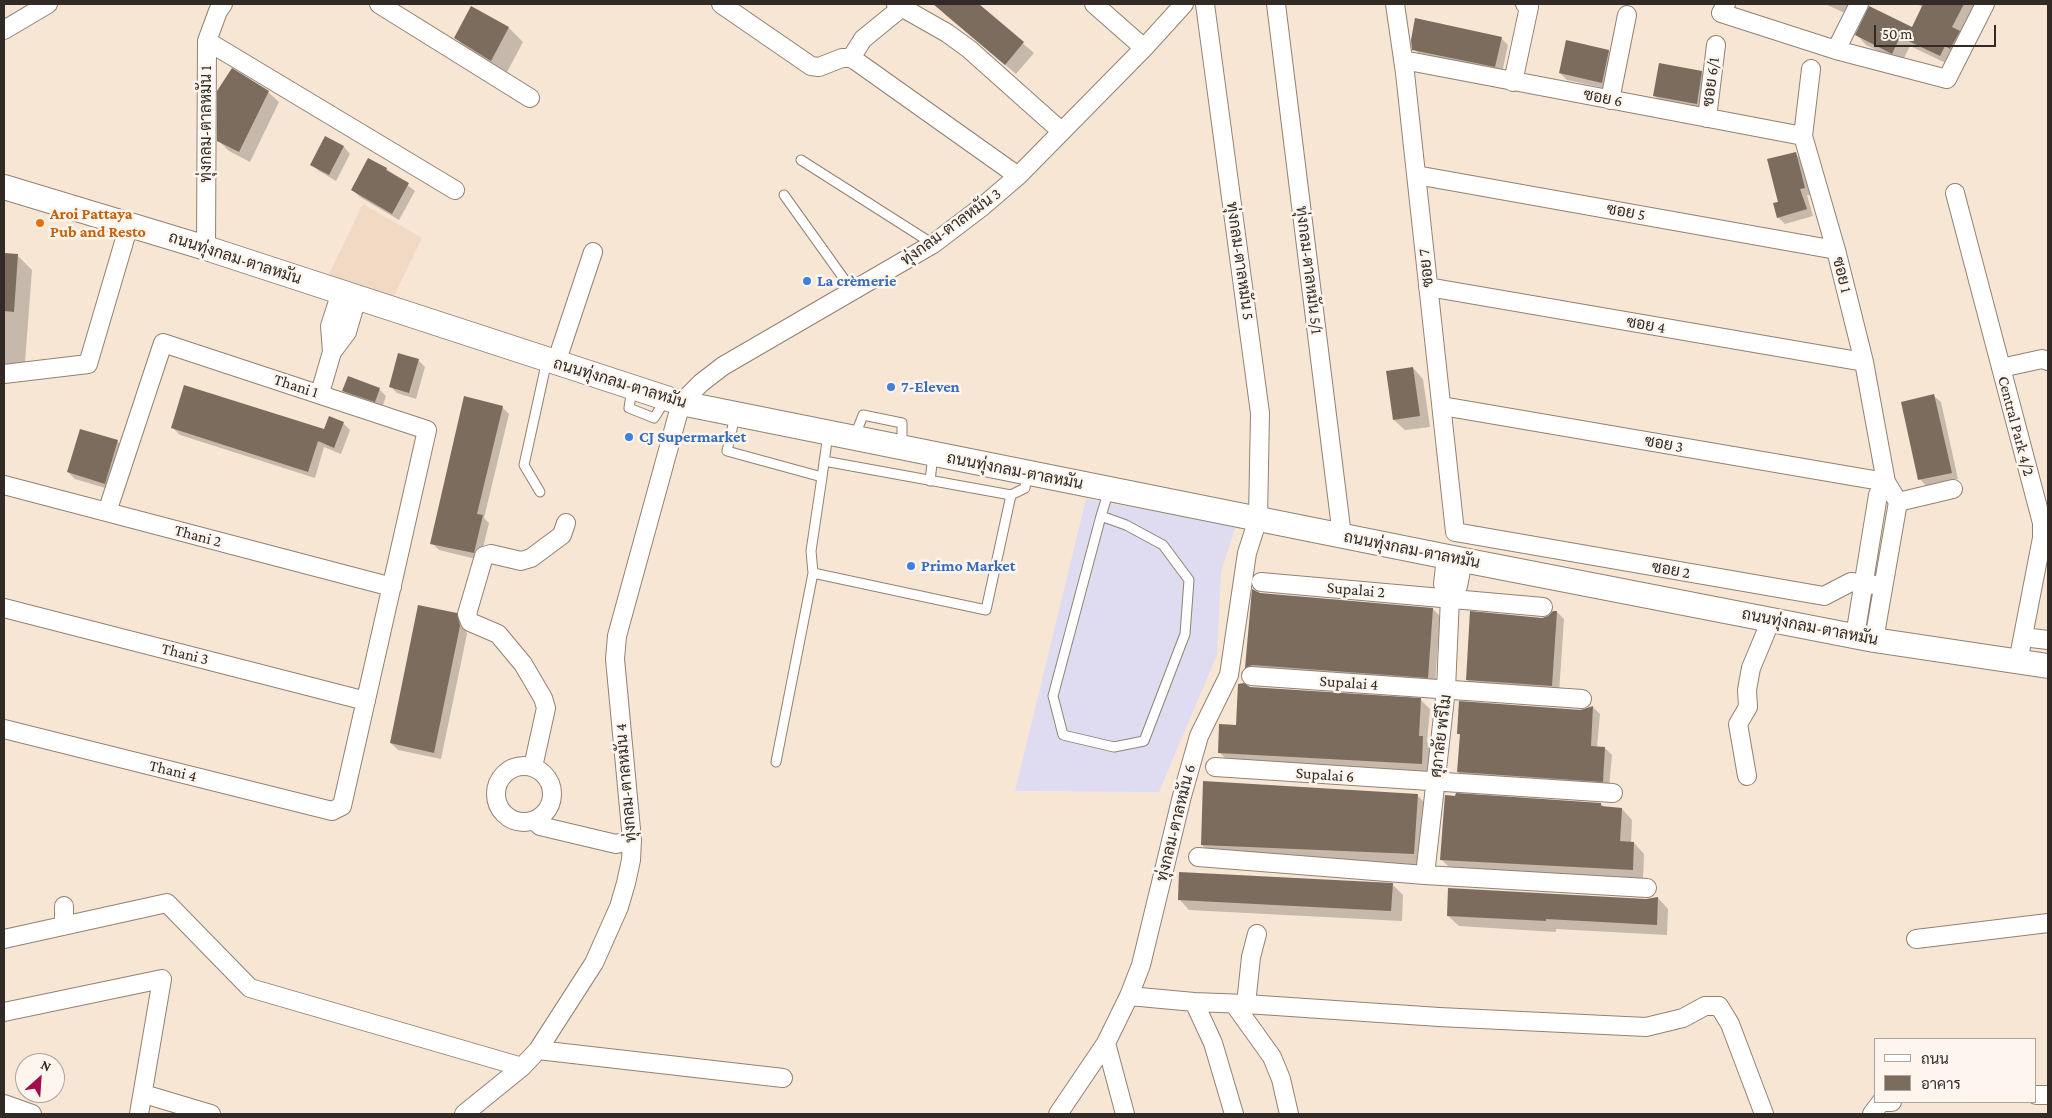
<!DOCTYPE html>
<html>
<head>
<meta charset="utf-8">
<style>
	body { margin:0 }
	#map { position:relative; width:2052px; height:1118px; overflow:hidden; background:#f8e6d5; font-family:"Crimson Pro",Sarabun,serif }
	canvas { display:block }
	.frame { position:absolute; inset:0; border:5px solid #322b25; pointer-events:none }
	.legend { position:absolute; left:1874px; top:1038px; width:162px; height:65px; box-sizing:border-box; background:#fdf5ee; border:1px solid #aca49e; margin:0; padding:6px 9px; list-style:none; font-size:15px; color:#322b25 }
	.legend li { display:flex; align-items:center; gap:10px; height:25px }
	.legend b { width:25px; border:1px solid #aca49e }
	.north { position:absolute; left:15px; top:1053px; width:50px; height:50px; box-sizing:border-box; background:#fdf5ee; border:1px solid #aca49e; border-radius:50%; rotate:26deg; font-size:14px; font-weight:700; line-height:20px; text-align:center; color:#322b25 }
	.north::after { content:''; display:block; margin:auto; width:18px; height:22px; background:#a30d4b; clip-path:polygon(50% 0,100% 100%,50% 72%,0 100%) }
	.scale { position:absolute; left:1874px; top:25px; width:122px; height:22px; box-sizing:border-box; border:2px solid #322b25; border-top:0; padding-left:6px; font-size:15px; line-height:18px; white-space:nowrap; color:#322b25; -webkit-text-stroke:4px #fdf5ee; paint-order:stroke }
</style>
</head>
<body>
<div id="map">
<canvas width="2052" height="1118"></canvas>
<div class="frame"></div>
<ul class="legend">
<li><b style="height:6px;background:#fff"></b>ถนน</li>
<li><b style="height:14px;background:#7c6c5d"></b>อาคาร</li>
</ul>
<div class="north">N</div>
<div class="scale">50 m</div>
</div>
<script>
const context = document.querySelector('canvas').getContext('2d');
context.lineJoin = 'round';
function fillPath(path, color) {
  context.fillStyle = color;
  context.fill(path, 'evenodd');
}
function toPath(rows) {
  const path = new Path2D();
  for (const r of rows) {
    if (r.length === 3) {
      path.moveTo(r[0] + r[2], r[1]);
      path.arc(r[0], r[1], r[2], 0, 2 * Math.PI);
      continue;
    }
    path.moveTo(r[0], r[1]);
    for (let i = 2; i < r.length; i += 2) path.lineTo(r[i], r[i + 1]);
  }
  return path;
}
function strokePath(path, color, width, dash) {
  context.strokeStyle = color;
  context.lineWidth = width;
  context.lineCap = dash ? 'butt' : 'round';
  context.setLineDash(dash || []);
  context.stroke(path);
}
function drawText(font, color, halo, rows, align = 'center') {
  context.font = font + ' "Crimson Pro",Sarabun,serif';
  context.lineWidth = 5;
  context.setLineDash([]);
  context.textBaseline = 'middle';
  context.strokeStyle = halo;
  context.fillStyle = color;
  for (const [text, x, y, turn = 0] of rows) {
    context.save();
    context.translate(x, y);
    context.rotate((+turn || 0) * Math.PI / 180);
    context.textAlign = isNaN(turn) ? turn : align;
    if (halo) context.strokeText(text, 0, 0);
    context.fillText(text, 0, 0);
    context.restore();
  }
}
fillPath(toPath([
	[363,204,422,238,392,300,327,278]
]), '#f1d9c3');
fillPath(toPath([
	[1086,499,1236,526,1221,572,1217,655,1159,792,1015,791]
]), '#dfdcf2');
fillPath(toPath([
	[937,4,977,4,1034,53,1016,74,947,16,936,5],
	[1825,4,1859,4,1856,18],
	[1916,4,1978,4,1950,65,1910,46,1902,62,1866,45,1857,35,1912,28,1923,7],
	[472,8,509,28,523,42,506,74,470,52,456,38],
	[1501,38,1508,45,1502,73,1421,56,1414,49],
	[1609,51,1616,58,1609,89,1567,80,1560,73],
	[1702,72,1708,79,1703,110,1662,103,1655,96],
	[268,92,279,102,250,162,229,151,218,140],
	[326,138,344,147,350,154,336,181,319,171,312,165],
	[1796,154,1802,161,1811,195,1807,195,1813,216,1785,224,1778,217,1779,203],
	[369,160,387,169,415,191,399,220,360,197,353,190],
	[4,254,17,255,32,270,24,375,4,374],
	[418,360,425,367,416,399,397,393,390,386],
	[1413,368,1423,379,1430,427,1405,430,1394,420],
	[379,389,386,396,382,408,350,397,344,391],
	[1934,396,1941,402,1958,479,1926,486,1920,479],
	[502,407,509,414,484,518,489,523,480,560,439,550,432,543],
	[343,423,350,430,341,454,324,447,315,478,180,435,173,428,325,430],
	[117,441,124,448,112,490,75,479,68,472],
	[1260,594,1433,609,1440,616,1435,684,1253,674,1246,667],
	[1557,612,1564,619,1559,693,1474,687,1467,680,1542,619],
	[456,614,463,621,467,634,441,759,398,750,391,743],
	[1421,700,1430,709,1427,742,1431,746,1430,772,1228,761,1219,752,1237,727],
	[1593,707,1600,714,1597,747,1605,748,1612,755,1609,788,1465,779,1458,772,1461,736,1458,733],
	[1418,796,1428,806,1424,865,1213,856,1202,845],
	[1601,804,1605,808,1622,809,1632,820,1631,843,1634,843,1644,854,1643,880,1452,870,1441,859],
	[1392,884,1403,895,1402,921,1189,910,1179,899],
	[1658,898,1668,909,1667,935,1556,929,1556,932,1459,926,1448,916]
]), '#0003');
fillPath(toPath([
	[933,4,979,4,1024,42,1005,65],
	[1923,4,1964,4,1952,27,1960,31,1950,49,1945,46,1940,56,1900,37,1892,54,1855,35,1869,6,1912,27],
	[471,6,509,27,491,61,454,38],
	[1415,18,1502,37,1495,67,1412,50,1411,40],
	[1566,40,1609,50,1602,83,1559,73],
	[1659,63,1702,71,1697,104,1653,96],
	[232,68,269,91,239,152,217,141,217,91],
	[325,136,344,146,329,175,310,165],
	[1796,152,1805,188,1800,189,1807,209,1777,218,1773,203,1778,202,1767,159],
	[368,158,387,168,386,170,409,183,392,214,351,190],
	[4,253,18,254,14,312,4,311],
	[398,353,419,359,409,393,389,387],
	[1413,367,1420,416,1393,420,1386,371],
	[348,376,380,388,375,402,342,391],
	[184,385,324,429,329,416,344,422,334,448,318,441,308,472,171,428],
	[1934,394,1952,473,1918,480,1901,402],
	[464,396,503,406,477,514,483,515,474,553,430,544],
	[80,429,118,440,105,484,67,472],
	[1252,589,1260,593,1433,608,1428,678,1252,665,1245,668],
	[418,605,457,613,460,626,434,753,390,743],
	[1470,611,1542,618,1548,616,1553,611,1557,611,1552,686,1466,680],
	[1244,683,1250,687,1421,698,1419,736,1423,736,1422,764,1218,753,1219,724,1236,725,1238,684],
	[1459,701,1581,710,1593,706,1591,746,1605,747,1603,782,1457,772,1460,734,1457,734],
	[1203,781,1418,794,1414,854,1201,845],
	[1456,793,1601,803,1601,806,1622,808,1620,841,1634,842,1633,870,1440,860,1445,795,1455,796],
	[1179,872,1393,883,1391,911,1178,900],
	[1448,888,1646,899,1658,897,1657,925,1546,919,1546,921,1447,916]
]), '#7c6c5d');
const lane = toPath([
	[801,160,933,244],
	[784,195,852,290],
	[632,388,629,408,654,418,666,399],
	[735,416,727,451,822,477,811,551,813,573,986,610,1011,495,1025,488,1027,474],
	[855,436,863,415,902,423,902,446],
	[824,461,1011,495],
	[822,477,828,434],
	[930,481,933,455],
	[540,492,524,465,547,360],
	[1101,516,1126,525,1163,545,1189,580,1185,634,1144,741,1114,747,1063,735,1053,696,1101,516,1109,490],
	[776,762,813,573]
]);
const street = toPath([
	[379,4,530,98],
	[721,4,811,66,819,67,842,58,851,58,856,61,1018,176],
	[896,4,947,33,969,49,1061,131],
	[1094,4,1144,48],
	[1276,4,1342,536],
	[1395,4,1405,73,1455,532,1824,596,1851,582,1883,586],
	[1726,4,1721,13,1836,50,1947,79,1985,4],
	[4,30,48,4],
	[207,41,455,190],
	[1836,50,1859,4],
	[851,58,863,39,901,8],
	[1403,60,1803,136],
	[1811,69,1803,136,1836,250,1864,362,1886,482,1898,502,1874,640],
	[1513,82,1529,7,1525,4],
	[1610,100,1627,15],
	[1707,118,1716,45],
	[1416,175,1836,250],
	[1955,193,2042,523,2042,538,2018,662],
	[206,248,207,41,218,11,223,4],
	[1428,287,1864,362],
	[332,352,330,326,341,292],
	[556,363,593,252],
	[2001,368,2042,359,2048,361],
	[4,374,88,364,129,225],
	[320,393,332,352,347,332,357,298],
	[1442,406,1886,482],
	[4,485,392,587],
	[1898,502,1953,489],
	[1261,582,1543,607],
	[1450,598,1458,586,1463,560],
	[4,608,366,701],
	[1855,636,1878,495,1886,482],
	[2023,637,2048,640],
	[1251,676,1582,699],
	[4,729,332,811,342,806,427,430,163,343,107,512],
	[524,794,28],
	[533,767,546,708,543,698,523,664,498,634,470,622,467,614,484,556,491,554,521,561,531,558,562,535,566,523],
	[1215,767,1613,793],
	[1747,776,1738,724,1748,707,1747,690,1751,668,1771,620],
	[534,820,540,826,616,844,632,840],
	[1198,857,1425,875,1647,888],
	[1425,875,1446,689,1450,598,1443,584,1446,557],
	[64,926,64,906],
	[4,939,167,903,250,988,522,1067],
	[1916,939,2048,923],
	[1129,996,1194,1002,1246,1004,1439,1017,1646,1027,1683,1018,1705,1006,1719,1006,1730,1024,1764,1114],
	[1194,1002,1213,1043,1234,1114],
	[1234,1004,1272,1057,1281,1079,1289,1114],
	[1246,1004,1251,957,1257,934],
	[4,1012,162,979,139,1114],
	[1106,1043,1125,1114],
	[538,1050,783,1078],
	[144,1094,211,1114],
	[2036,1095,2048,1095],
	[4,1104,32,1114],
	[464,1114,522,1067,538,1050,594,963,619,907,626,883,631,860,632,840,615,659,617,636,681,403,701,383,723,366,933,244,983,206,1018,176,1144,48,1184,4],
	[1058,1114,1106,1043,1129,996,1141,965,1182,796,1199,736,1229,675,1247,553,1258,519,1260,413,1205,4],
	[1872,1114,1881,1102,1892,1102]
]);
const secondary = toPath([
	[4,187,206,248,681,403,1463,560,1874,640,2048,666]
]);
strokePath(lane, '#928272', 11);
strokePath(street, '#928272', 20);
strokePath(secondary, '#928272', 26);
strokePath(lane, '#fff', 9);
strokePath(street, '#fff', 18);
strokePath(secondary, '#fff', 24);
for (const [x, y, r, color] of [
	[40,223,5,"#e8710a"],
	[807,281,5,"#3f7fe0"],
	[891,387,5,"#3f7fe0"],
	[629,437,5,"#3f7fe0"],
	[911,566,5,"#3f7fe0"]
]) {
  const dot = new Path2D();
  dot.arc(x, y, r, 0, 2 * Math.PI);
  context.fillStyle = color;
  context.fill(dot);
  strokePath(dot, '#fdf5ee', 2);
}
drawText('16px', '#322b25', '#fdf5ee', [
	["ซอย 6/1",1711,82,-83],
	["ซอย 6",1603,98,11],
	["ทุ่งกลม-ตาลหมัน 1",206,124,-90],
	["ซอย 5",1626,212,10],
	["ทุ่งกลม-ตาลหมัน 3",951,227,-36],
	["ถนนทุ่งกลม-ตาลหมัน",235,258,18],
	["ทุ่งกลม-ตาลหมัน 5",1240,261,82],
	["ซอย 7",1426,268,-96],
	["ทุ่งกลม-ตาลหมัน 5/1",1309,270,83],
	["ซอย 1",1842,275,76],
	["ซอย 4",1646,325,10],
	["ถนนทุ่งกลม-ตาลหมัน",620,383,17],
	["Thani 1",296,386,18],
	["Central Park 4/2",2016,426,75],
	["ซอย 3",1664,444,10],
	["ถนนทุ่งกลม-ตาลหมัน",1015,471,11],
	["Thani 2",198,536,15],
	["ถนนทุ่งกลม-ตาลหมัน",1412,550,11],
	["ซอย 2",1671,570,10],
	["Supalai 2",1356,590,5],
	["ถนนทุ่งกลม-ตาลหมัน",1810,627,11],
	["Thani 3",185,654,14],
	["Supalai 4",1349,683,4],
	["ศุภาลัย พรีโม",1441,736,-83],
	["Thani 4",173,771,14],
	["Supalai 6",1325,775,4],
	["ทุ่งกลม-ตาลหมัน 4",626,783,-95],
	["ทุ่งกลม-ตาลหมัน 6",1176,823,-76]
]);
drawText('bold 16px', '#c56008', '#fdf5ee', [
	["Aroi Pattaya",50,214],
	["Pub and Resto",50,232]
], 'left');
drawText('bold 16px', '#366cbe', '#fdf5ee', [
	["La crèmerie",817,281],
	["7-Eleven",901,387],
	["CJ Supermarket",639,437],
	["Primo Market",921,566]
], 'left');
</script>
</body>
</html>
